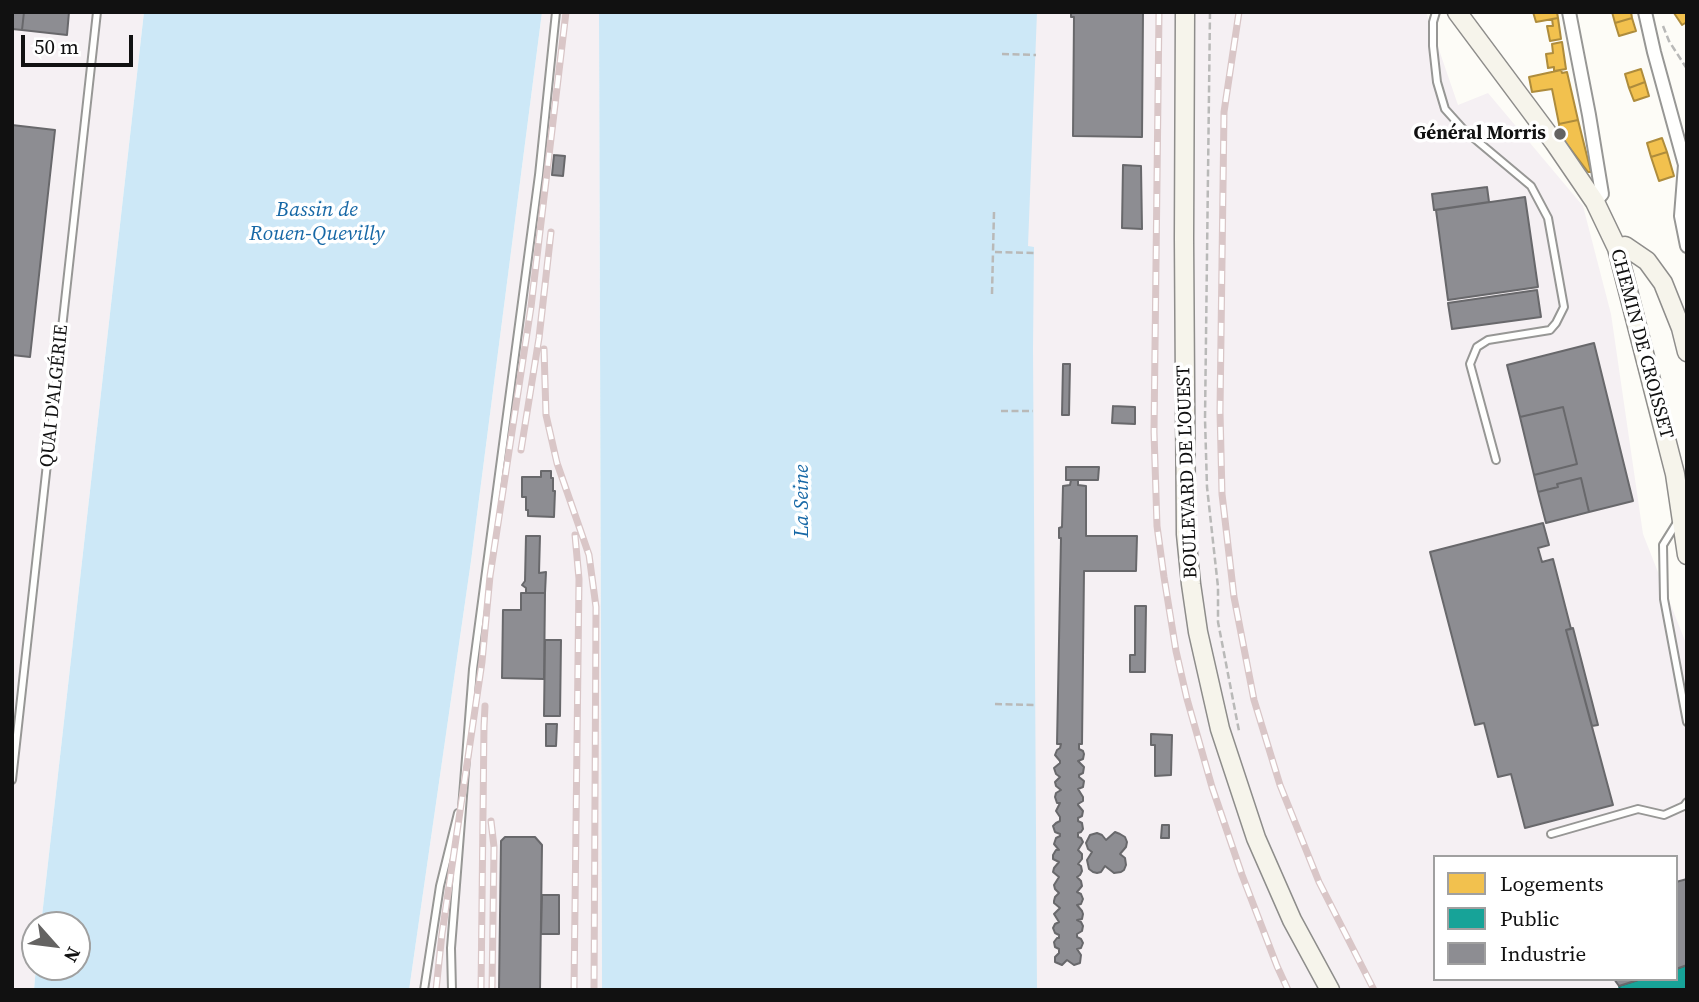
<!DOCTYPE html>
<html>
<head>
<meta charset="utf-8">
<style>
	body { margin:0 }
	#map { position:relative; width:1699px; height:1002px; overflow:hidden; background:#fdfcf7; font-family:"Source Serif 4",serif }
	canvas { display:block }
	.frame { position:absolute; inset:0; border:14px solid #111; pointer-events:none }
	.legend { position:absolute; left:1433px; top:855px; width:245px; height:126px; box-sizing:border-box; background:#fff; border:2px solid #a0a0a0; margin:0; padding:9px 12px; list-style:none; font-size:21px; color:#111 }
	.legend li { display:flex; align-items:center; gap:14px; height:35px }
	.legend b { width:35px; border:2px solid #a0a0a0 }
	.north { position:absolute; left:21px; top:911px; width:70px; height:70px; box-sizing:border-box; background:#fff; border:2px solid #a0a0a0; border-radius:50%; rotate:118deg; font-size:19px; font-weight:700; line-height:28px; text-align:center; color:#111 }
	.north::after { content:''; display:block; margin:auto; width:24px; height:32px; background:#646362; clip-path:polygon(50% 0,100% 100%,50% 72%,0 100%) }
	.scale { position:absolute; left:21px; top:35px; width:112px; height:32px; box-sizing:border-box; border:4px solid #111; border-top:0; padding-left:9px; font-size:21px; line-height:24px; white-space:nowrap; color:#111; -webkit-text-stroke:5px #fff; paint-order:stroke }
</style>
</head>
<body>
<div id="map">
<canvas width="1699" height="1002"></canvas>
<div class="frame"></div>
<ul class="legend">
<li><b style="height:19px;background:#f2c14e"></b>Logements</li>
<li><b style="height:19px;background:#17a398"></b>Public</li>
<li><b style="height:19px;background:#8d8d92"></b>Industrie</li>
</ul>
<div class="north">N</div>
<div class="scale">50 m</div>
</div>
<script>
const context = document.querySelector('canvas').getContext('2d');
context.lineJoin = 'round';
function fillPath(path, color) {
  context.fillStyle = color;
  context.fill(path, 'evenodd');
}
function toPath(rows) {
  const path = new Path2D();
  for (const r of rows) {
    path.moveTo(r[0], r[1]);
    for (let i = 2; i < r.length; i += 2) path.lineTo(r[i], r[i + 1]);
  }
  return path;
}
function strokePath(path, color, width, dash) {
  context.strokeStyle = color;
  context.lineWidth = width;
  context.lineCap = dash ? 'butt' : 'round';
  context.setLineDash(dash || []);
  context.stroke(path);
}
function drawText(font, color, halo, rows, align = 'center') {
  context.font = font + ' "Source Serif 4",serif';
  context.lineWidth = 7;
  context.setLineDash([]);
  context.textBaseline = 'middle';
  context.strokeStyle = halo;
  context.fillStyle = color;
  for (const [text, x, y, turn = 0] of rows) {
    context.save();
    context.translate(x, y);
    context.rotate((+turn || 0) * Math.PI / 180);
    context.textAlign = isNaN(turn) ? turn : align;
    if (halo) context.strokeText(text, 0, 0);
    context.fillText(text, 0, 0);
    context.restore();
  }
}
fillPath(toPath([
	[12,12,144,12,41,925,35,925,36,967,34,990,12,990],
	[542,12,599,12,602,990,409,990,471,561],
	[991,12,1426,12,1458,105,1488,93,1583,206,1611,314,1643,534,1687,646,1687,990,1027,990],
	[1435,857,1676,857,1676,979,1435,979]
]), '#f5f0f3');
fillPath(toPath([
	[144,12,542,12,471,561,409,990,34,990,36,967,77,967,77,925,41,925],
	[599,12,1037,12,1028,246,1034,247,1033,349,1037,990,602,990]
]), '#cde8f7');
const homes = toPath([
	[1533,12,1557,12,1558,18,1536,22,1533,12],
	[1612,12,1631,12,1632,18,1615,23,1612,12],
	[1676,12,1687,12,1687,22,1682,25,1674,13,1676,12],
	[1558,18,1561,39,1550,41,1547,26,1553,26,1552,19,1558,18],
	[1632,18,1636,31,1619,36,1615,23,1632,18],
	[1562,42,1566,69,1554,71,1554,67,1548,68,1546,54,1553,53,1552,44,1562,42],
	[1641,69,1645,82,1629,88,1625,74,1641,69],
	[1561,70,1562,73,1567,72,1578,120,1559,124,1552,89,1532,92,1529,77,1561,70],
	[1645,82,1649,96,1634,101,1629,88,1645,82],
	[1578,120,1591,172,1588,172,1560,135,1559,124,1578,120],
	[1662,138,1667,152,1651,157,1647,143,1662,138],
	[1667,152,1674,176,1659,181,1651,157,1667,152]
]);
fillPath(homes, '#f2c14e');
strokePath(homes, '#ae8c3c', 2);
const public = toPath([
	[1687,965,1687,990,1620,990,1619,986,1641,979,1676,979,1676,969,1687,965]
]);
fillPath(public, '#17a398');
strokePath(public, '#157770', 2);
const industry = toPath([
	[12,12,24,12,22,30,12,29,12,12],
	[24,12,69,12,67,35,22,30,24,12],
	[1071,12,1143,12,1142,137,1073,136,1074,17,1071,17,1071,12],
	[12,125,55,130,30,357,12,355,12,125],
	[554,155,565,156,563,176,552,175,554,155],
	[1123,165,1141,166,1142,229,1122,228,1123,165],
	[1487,187,1489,202,1434,210,1432,194,1487,187],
	[1525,197,1538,287,1448,300,1436,210,1525,197],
	[1537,290,1541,317,1452,329,1448,303,1537,290],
	[1594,343,1633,501,1589,512,1581,478,1557,484,1558,487,1538,492,1534,475,1577,464,1563,407,1520,417,1507,365,1594,343],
	[1063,364,1070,364,1069,415,1062,415,1063,364],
	[1113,406,1135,407,1135,424,1112,423,1113,406],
	[1563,407,1577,464,1534,475,1520,417,1563,407],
	[1066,467,1099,467,1098,480,1066,480,1066,467],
	[541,471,551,471,551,478,553,478,553,491,555,491,554,517,528,516,528,510,526,510,526,497,522,497,522,477,541,477,541,471],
	[1581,478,1589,512,1546,523,1538,492,1558,487,1557,484,1581,478],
	[1071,480,1078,480,1078,485,1086,486,1086,536,1137,536,1136,571,1084,571,1082,744,1079,744,1079,749,1083,751,1084,754,1083,759,1078,761,1084,767,1083,773,1079,775,1079,777,1084,781,1083,787,1078,789,1083,797,1083,801,1078,804,1078,805,1083,811,1082,816,1078,818,1078,821,1082,823,1083,829,1081,832,1078,833,1078,837,1081,838,1083,842,1078,850,1082,854,1082,859,1078,864,1081,866,1082,871,1080,875,1077,877,1081,881,1082,886,1077,892,1081,894,1083,899,1081,904,1077,905,1082,911,1083,914,1082,919,1077,920,1081,922,1083,926,1082,931,1077,934,1077,937,1081,939,1083,943,1081,948,1077,949,1081,955,1080,963,1074,965,1067,960,1062,965,1055,962,1055,957,1059,953,1059,949,1055,947,1054,942,1057,938,1059,938,1059,935,1055,933,1053,928,1055,924,1059,922,1054,914,1060,908,1054,903,1054,901,1055,897,1059,893,1055,889,1054,885,1059,877,1053,872,1054,868,1059,862,1053,859,1053,855,1056,850,1059,850,1054,844,1056,838,1060,836,1060,834,1055,832,1053,826,1056,823,1060,821,1060,817,1056,811,1060,803,1057,803,1055,797,1056,793,1061,790,1056,786,1055,782,1060,777,1056,774,1054,768,1060,763,1060,761,1055,755,1057,750,1060,748,1061,744,1057,744,1061,538,1059,538,1059,528,1062,527,1063,486,1070,485,1071,480],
	[1543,523,1549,545,1538,548,1542,562,1553,559,1571,629,1566,630,1613,805,1525,828,1511,774,1498,777,1484,723,1475,725,1430,552,1543,523],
	[526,536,540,536,539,573,546,572,545,593,526,593,526,588,522,585,525,581,526,536],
	[521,593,545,593,544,679,502,678,503,610,521,610,521,593],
	[1135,606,1146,606,1145,672,1130,672,1130,655,1135,655,1135,606],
	[1573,628,1598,725,1592,726,1566,630,1573,628],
	[545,640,561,640,560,716,544,716,545,640],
	[546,724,557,724,556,746,546,746,546,724],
	[1151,734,1172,735,1171,775,1155,776,1155,745,1151,745,1151,734],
	[1162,825,1169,825,1169,838,1161,838,1162,825],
	[1097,833,1102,835,1106,840,1115,832,1120,834,1125,837,1127,842,1126,847,1120,854,1125,858,1126,865,1124,870,1121,872,1114,873,1105,866,1101,872,1097,873,1093,872,1089,869,1087,860,1092,852,1088,849,1086,843,1090,835,1097,833],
	[505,837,535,837,542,845,540,990,499,990,501,841,505,837],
	[1687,879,1687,965,1676,969,1676,882,1687,879],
	[542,895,559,895,559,934,541,934,542,895],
	[1614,979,1641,979,1619,986,1614,979]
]);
fillPath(industry, '#8d8d92');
strokePath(industry, '#68686b', 2);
const lane = toPath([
	[1436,12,1433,22,1433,46,1437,82,1445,109,1463,129,1531,186,1548,218,1564,307,1556,323,1550,330,1488,340,1477,347,1470,364,1496,460],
	[1678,521,1663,545,1664,599,1687,722],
	[12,780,97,12],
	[1551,834,1638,809,1664,815,1684,806,1687,802],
	[424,990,440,886,458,813],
	[452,990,451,948,473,669,539,175,556,12]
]);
const street = toPath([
	[1569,12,1589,115,1602,194,1595,202],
	[1645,12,1654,52,1685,165,1681,216,1687,246]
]);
const secondary = toPath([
	[1185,12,1184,238,1186,534,1191,584,1198,632,1220,729,1256,838,1292,920,1330,990],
	[1457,12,1554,142,1595,202,1617,248,1675,474,1687,555],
	[1617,248,1625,246,1647,261,1663,283,1681,328,1687,352]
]);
strokePath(lane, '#979795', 10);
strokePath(street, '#979795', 16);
strokePath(secondary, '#8e8d8b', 21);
strokePath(toPath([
	[1210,12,1205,419,1207,487,1218,587,1218,622,1239,731],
	[1663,26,1669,41,1687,69],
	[1002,54,1036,55],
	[994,212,993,252,1034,253],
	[992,294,993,252],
	[1001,411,1033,411],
	[995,704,1036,705]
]), '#b9b9b8', 2.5, [7, 3.5]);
strokePath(lane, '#fffffe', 6);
strokePath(street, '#fffffe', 12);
strokePath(secondary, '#f6f4eb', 18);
const rail = toPath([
	[1159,12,1154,432,1157,526,1164,577,1176,651,1187,699,1212,787,1242,875,1277,966,1288,990],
	[1239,12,1224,112,1220,411,1222,494,1234,597,1254,700,1280,785,1319,882,1374,990],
	[544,349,546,415,557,463,589,555,596,607,594,990],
	[521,450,539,338,551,232],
	[491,821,494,847,492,990],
	[436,990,442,934,482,662,490,576,531,307,566,12],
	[481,990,484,726,485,706],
	[574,990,579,579,575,535]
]);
strokePath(rail, '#d9c6c7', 7);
strokePath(rail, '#fff', 4.5, [13]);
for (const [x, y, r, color] of [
	[1560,134,7,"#646362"]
]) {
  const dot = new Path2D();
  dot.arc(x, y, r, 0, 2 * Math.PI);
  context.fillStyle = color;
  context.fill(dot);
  strokePath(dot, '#fff', 2.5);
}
drawText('bold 19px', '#111', '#fff', [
	["Général Morris",1546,134]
], 'right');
drawText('19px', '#111', '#fff', [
	["CHEMIN DE CROISSET",1641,344,75],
	["QUAI D'ALGÉRIE",55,396,-84],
	["BOULEVARD DE L'OUEST",1188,472,-92]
]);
drawText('italic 21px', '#1768a6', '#fff', [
	["Bassin de",317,211],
	["Rouen-Quevilly",317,235],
	["La Seine",803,501,-90]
]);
</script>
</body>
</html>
